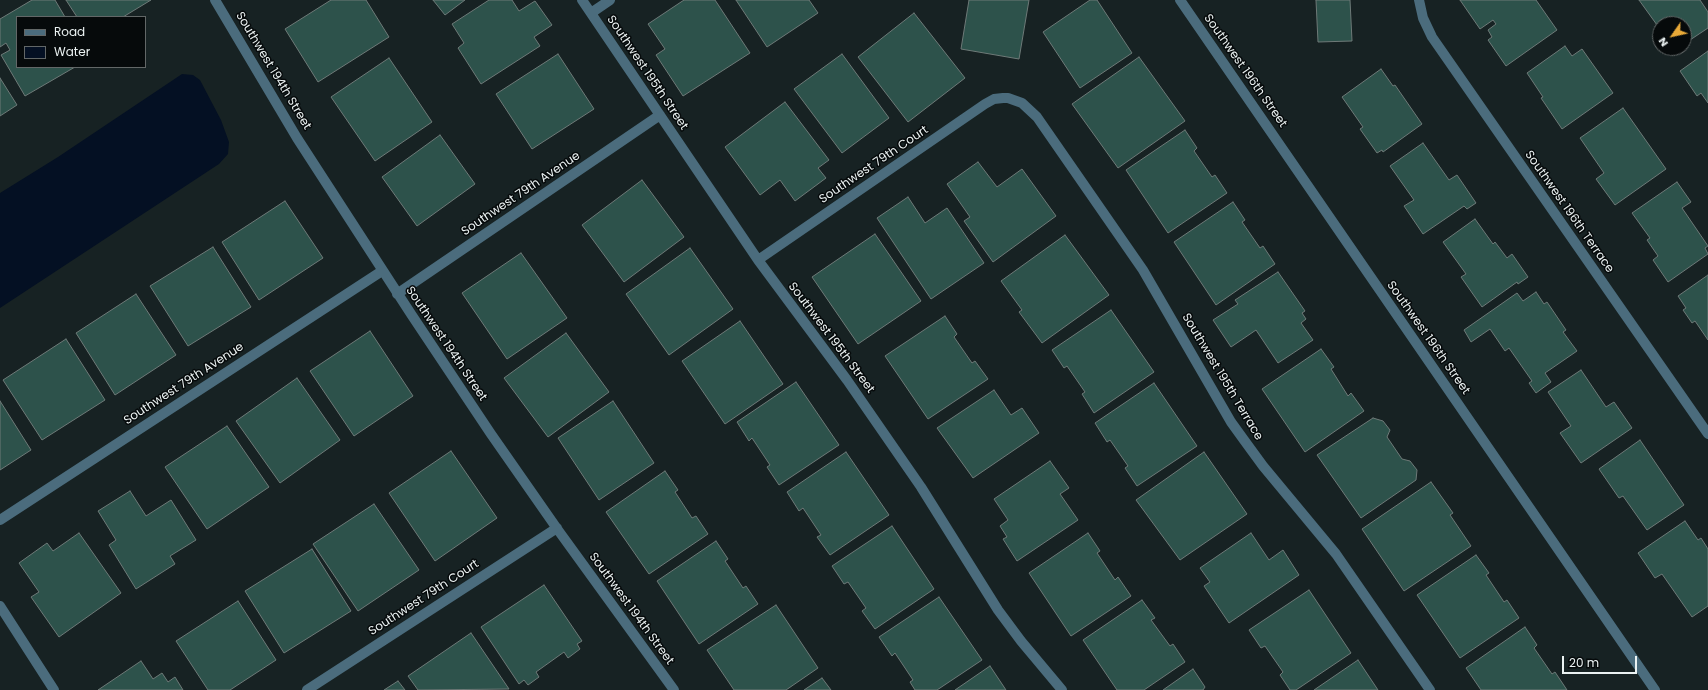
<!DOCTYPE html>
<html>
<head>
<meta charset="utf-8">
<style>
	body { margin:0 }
	#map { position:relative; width:1708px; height:690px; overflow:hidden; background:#172223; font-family:Poppins,sans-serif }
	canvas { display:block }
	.legend { position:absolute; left:16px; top:16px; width:130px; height:52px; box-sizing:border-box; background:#060a0b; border:1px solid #626767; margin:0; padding:5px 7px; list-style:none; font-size:12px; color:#ebf2f2 }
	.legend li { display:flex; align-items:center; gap:8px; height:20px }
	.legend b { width:20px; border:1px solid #626767 }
	.north { position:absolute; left:1652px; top:16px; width:40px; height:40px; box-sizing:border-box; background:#060a0b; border:1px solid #626767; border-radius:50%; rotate:236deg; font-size:11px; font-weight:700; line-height:16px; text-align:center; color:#ebf2f2 }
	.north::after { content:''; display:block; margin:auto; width:14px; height:18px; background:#e9aa38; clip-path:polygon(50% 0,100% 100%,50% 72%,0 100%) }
	.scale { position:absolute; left:1562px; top:656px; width:75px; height:18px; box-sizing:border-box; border:2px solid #ebf2f2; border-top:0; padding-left:5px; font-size:12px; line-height:14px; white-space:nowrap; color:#ebf2f2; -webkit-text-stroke:3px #060a0b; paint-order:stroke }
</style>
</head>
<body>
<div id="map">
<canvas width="1708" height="690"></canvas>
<ul class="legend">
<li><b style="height:5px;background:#4b6c7d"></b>Road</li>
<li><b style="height:11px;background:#041023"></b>Water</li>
</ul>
<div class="north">N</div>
<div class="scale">20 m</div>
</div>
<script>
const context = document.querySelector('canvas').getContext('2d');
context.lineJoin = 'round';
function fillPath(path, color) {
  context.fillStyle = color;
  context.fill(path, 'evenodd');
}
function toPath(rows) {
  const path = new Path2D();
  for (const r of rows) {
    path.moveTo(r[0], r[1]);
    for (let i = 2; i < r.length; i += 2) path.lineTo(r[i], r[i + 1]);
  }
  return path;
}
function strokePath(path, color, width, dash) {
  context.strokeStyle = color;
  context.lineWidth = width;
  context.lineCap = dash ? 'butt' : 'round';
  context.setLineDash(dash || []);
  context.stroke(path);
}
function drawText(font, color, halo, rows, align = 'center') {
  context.font = font + ' Poppins,sans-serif';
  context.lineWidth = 3;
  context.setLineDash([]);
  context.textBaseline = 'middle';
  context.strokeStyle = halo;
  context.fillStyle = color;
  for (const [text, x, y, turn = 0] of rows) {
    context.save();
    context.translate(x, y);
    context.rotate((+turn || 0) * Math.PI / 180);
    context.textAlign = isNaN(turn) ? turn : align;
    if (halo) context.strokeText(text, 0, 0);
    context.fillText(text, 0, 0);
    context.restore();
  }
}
fillPath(toPath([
	[182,74,193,75,200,80,221,120,229,142,228,154,219,164,0,308,0,193,58,157]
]), '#041023');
const building = toPath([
	[32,0,55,0,65,17,17,17,17,67,75,67,25,96,1,55,10,50,6,43,0,47,0,19,32,0],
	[66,0,151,0,123,17,77,17,66,0],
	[331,0,366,0,389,37,318,82,285,29,331,0],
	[433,0,465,0,445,15,433,0],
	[489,0,512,0,519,11,535,1,552,25,534,37,540,46,481,84,458,48,464,43,452,24,489,0],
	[684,0,715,0,750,53,683,96,656,55,665,49,648,24,684,0],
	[736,0,809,0,818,13,767,47,736,0],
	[969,0,1029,0,1019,59,961,49,969,0],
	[1090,0,1097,0,1132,53,1080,88,1043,32,1090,0],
	[1316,0,1350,0,1352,41,1318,42,1316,0],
	[1460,0,1536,0,1557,30,1506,66,1488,40,1492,37,1488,30,1496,24,1493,20,1480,29,1460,0],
	[1639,0,1700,0,1708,12,1708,28,1684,44,1684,24,1660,24,1660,34,1655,26,1657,25,1639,0],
	[914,13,965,78,908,122,858,57,914,13],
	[1565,46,1572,56,1582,49,1613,93,1562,129,1541,98,1543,97,1527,73,1565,46],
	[1708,51,1708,103,1701,93,1697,96,1680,71,1708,51],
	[558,54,594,109,532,149,496,94,558,54],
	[842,54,889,118,842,153,794,89,842,54],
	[1139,57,1185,121,1118,168,1072,104,1139,57],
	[389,58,432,122,375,161,331,97,389,58],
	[1381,69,1393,86,1395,85,1422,124,1383,152,1382,150,1377,153,1360,129,1363,127,1342,97,1381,69],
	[0,78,17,105,0,116,0,78],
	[785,102,829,160,818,168,826,178,795,201,780,180,760,195,725,147,785,102],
	[1623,108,1666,169,1615,205,1596,179,1604,173,1580,138,1623,108],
	[1185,130,1197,148,1194,151,1212,177,1215,175,1227,193,1168,233,1126,170,1185,130],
	[440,135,475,184,417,226,382,177,440,135],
	[1423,143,1449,180,1457,175,1476,203,1467,209,1464,206,1423,234,1404,206,1414,200,1390,166,1423,143],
	[978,162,997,187,1022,169,1056,216,993,262,964,221,970,217,947,184,978,162],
	[642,180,684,237,624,282,582,225,642,180],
	[1677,182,1691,202,1682,208,1708,246,1705,248,1708,254,1668,282,1653,260,1658,256,1647,240,1650,238,1632,213,1677,182],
	[908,197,925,223,947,208,984,263,931,299,877,218,908,197],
	[285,201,323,258,259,300,222,242,285,201],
	[1233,202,1245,220,1242,222,1260,248,1263,246,1275,264,1216,305,1174,242,1233,202],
	[1475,219,1493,244,1495,242,1507,258,1512,254,1528,277,1518,284,1517,282,1482,307,1461,277,1466,274,1443,242,1475,219],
	[875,234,921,301,858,344,812,277,875,234],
	[1065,235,1109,295,1042,343,1019,312,1022,310,1001,281,1065,235],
	[213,247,251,307,188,346,150,286,213,247],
	[690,248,733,309,669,355,626,294,690,248],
	[521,253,567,318,507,359,462,293,521,253],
	[1278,272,1305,311,1302,313,1306,319,1301,323,1313,340,1278,363,1256,330,1231,347,1213,320,1238,304,1235,300,1278,272],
	[1708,275,1708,340,1695,321,1692,323,1683,310,1686,308,1678,296,1708,275],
	[1536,292,1544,304,1547,302,1566,330,1563,332,1577,351,1545,373,1551,382,1536,393,1529,383,1532,381,1509,348,1505,351,1490,329,1471,342,1464,330,1517,293,1523,301,1536,292],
	[136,294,176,355,115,395,76,333,136,294],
	[1111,310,1154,372,1094,413,1082,394,1085,392,1067,366,1064,368,1052,350,1111,310],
	[945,316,957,334,954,337,972,363,975,361,988,379,928,419,885,356,945,316],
	[740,321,783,384,725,424,682,361,740,321],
	[370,331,413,396,354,436,310,371,370,331],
	[566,333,609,392,548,437,504,378,566,333],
	[66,339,105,400,42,440,3,380,66,339],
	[1321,349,1334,367,1331,369,1348,396,1351,393,1364,411,1305,452,1262,389,1321,349],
	[1581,370,1606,407,1614,402,1632,428,1581,463,1560,433,1571,426,1548,392,1581,370],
	[297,378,340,440,280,483,236,421,297,378],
	[796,382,839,445,779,485,767,467,770,465,752,438,749,441,737,422,796,382],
	[1154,383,1197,446,1137,486,1125,468,1128,466,1110,440,1107,442,1095,423,1154,383],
	[994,390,1011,415,1022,408,1039,433,973,478,937,428,994,390],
	[0,401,31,450,0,470,0,401],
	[613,401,654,463,599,500,558,438,613,401],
	[1373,418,1383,421,1390,430,1387,437,1402,459,1410,461,1417,470,1416,480,1361,518,1317,455,1373,418],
	[227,426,269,487,207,529,165,467,227,426],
	[1640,440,1684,505,1647,530,1623,496,1619,498,1599,469,1640,440],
	[451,451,497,518,435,561,389,493,451,451],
	[846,452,889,515,830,555,817,537,821,535,803,508,799,511,787,492,846,452],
	[1204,452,1247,514,1180,560,1136,500,1204,452],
	[1050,461,1069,488,1060,494,1078,520,1017,561,1003,539,1007,537,1000,526,1008,520,994,499,1050,461],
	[665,471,678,490,675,492,692,518,696,516,708,534,649,574,606,512,665,471],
	[1431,482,1453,513,1450,515,1471,546,1404,591,1362,529,1431,482],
	[130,491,146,516,171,500,196,540,170,556,175,564,136,589,109,545,116,540,98,511,130,491],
	[374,504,419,570,358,611,313,544,374,504],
	[1685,521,1698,540,1701,538,1708,549,1708,606,1692,617,1662,574,1655,578,1638,553,1685,521],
	[892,526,934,589,875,629,862,611,866,608,848,582,844,584,832,566,892,526],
	[79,533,121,593,59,637,31,597,39,592,19,563,47,543,53,551,79,533],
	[1088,533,1100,551,1097,553,1115,580,1118,577,1131,596,1071,636,1029,573,1088,533],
	[1251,533,1269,560,1283,550,1299,575,1229,623,1204,586,1210,582,1200,568,1251,533],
	[716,541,728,559,725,561,743,588,746,586,758,604,699,644,657,581,716,541],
	[312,549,351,611,284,653,245,591,312,549],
	[1476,555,1489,573,1486,575,1504,602,1507,600,1519,618,1460,658,1417,595,1476,555],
	[544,585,582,641,577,644,580,649,568,658,564,652,536,672,539,677,528,685,524,680,519,684,481,627,544,585],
	[1309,590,1351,653,1296,690,1290,690,1280,675,1283,672,1265,646,1261,648,1249,630,1309,590],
	[939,597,982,660,937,690,915,690,910,682,913,680,895,653,892,656,879,637,939,597],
	[1142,600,1155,618,1151,620,1170,646,1173,644,1185,662,1144,690,1117,690,1083,640,1142,600],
	[238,601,276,660,230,690,208,690,176,641,238,601],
	[776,605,818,668,786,690,734,690,707,650,776,605],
	[1525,627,1537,645,1534,648,1552,674,1555,672,1567,690,1481,690,1466,668,1525,627],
	[471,633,509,689,418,690,408,676,471,633],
	[1358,660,1378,690,1314,690,1358,660],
	[141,661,153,679,162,673,168,682,175,677,183,690,98,690,141,661],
	[990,666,1006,690,955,690,990,666],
	[1193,669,1205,687,1203,690,1163,690,1193,669],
	[822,678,831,690,804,690,822,678],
	[398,681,405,690,384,690,398,681]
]);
fillPath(building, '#2d524b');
strokePath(building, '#6e7a78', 1);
strokePath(toPath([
	[215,0,297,138,411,314,491,434,558,530,674,690],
	[582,0,758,260,847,380,921,487,998,610,1021,641,1062,690],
	[1419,0,1423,18,1432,37,1708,434],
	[591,13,610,0],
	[758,260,985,104,994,99,1003,98,1008,98,1022,103,1037,117,1143,270,1231,422,1244,440,1263,466,1336,554,1430,690],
	[397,294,660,115],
	[0,520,382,271],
	[0,606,54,690],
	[307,690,557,528]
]), '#4b6c7d', 10);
strokePath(toPath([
	[1180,0,1655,690]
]), '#4b6c7d', 10);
drawText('12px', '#ebf2f2', '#060a0b', [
	["Southwest 194th Street",273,71,59],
	["Southwest 196th Street",1245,71,55],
	["Southwest 195th Street",647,73,56],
	["Southwest 79th Court",874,165,-34],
	["Southwest 79th Avenue",521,194,-34],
	["Southwest 196th Terrace",1569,212,55],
	["Southwest 195th Street",831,338,53],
	["Southwest 196th Street",1428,338,55],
	["Southwest 194th Street",446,344,56],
	["Southwest 195th Terrace",1222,377,59],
	["Southwest 79th Avenue",184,384,-33],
	["Southwest 79th Court",424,598,-33],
	["Southwest 194th Street",631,609,54]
]);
</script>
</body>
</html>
